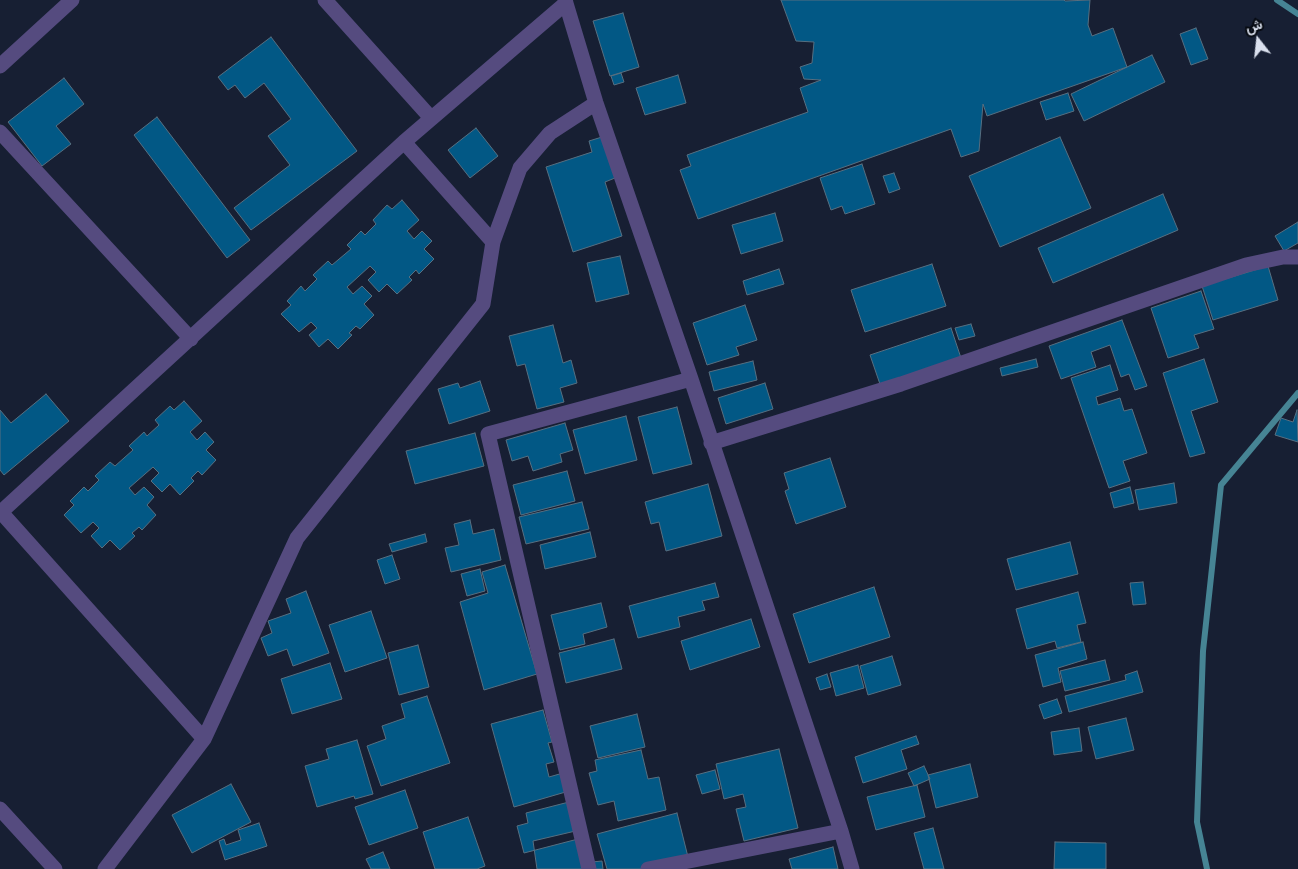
<!DOCTYPE html>
<html>
<head>
<meta charset="utf-8">
<style>
	body { margin:0 }
	#map { position:relative; width:1298px; height:869px; overflow:hidden; background:#171f33; font-family:Quicksand,Vazirmatn,sans-serif }
	canvas { display:block }
	.north { position:absolute; left:1233px; top:15px; width:50px; height:50px; -webkit-text-stroke:4px #060a12; paint-order:stroke; rotate:344deg; font-size:14px; font-weight:700; line-height:20px; text-align:center; color:#dae0ee }
	.north::after { content:''; display:block; margin:auto; width:18px; height:22px; background:#dae0ee; clip-path:polygon(50% 0,100% 100%,50% 72%,0 100%) }
</style>
</head>
<body>
<div id="map">
<canvas width="1298" height="869"></canvas>
<div class="north">ش</div>
</div>
<script>
const context = document.querySelector('canvas').getContext('2d');
context.lineJoin = 'round';
function toPath(rows) {
  const path = new Path2D();
  for (const r of rows) {
    path.moveTo(r[0], r[1]);
    for (let i = 2; i < r.length; i += 2) path.lineTo(r[i], r[i + 1]);
  }
  return path;
}
function strokePath(path, color, width, dash) {
  context.strokeStyle = color;
  context.lineWidth = width;
  context.lineCap = dash ? 'butt' : 'round';
  context.setLineDash(dash || []);
  context.stroke(path);
}
function fillPath(path, color) {
  context.fillStyle = color;
  context.fill(path, 'evenodd');
}
strokePath(toPath([
	[1277,0,1298,14],
	[1207,869,1197,822,1203,651,1221,485,1298,393]
]), '#468494', 6);
const building = toPath([
	[781,0,1064,0,1065,1,1090,0,1088,25,1092,36,1113,28,1127,67,987,116,983,104,979,151,961,157,951,129,698,219,680,170,691,166,687,155,808,112,800,88,821,80,804,79,800,67,812,63,814,42,796,41,781,0],
	[623,13,639,67,610,76,593,21,623,13],
	[1196,28,1208,59,1191,65,1180,34,1196,28],
	[271,37,357,151,251,230,234,208,290,165,268,136,291,119,264,83,245,98,235,85,228,90,218,77,271,37],
	[1152,55,1165,82,1084,121,1071,94,1152,55],
	[621,73,624,82,614,85,611,76,621,73],
	[678,75,686,103,645,115,636,88,678,75],
	[64,78,84,104,56,126,71,144,42,166,8,122,64,78],
	[1068,93,1074,111,1046,120,1040,102,1068,93],
	[157,117,250,240,227,258,134,135,157,117],
	[476,128,498,156,470,178,448,150,476,128],
	[602,137,615,178,605,182,622,236,573,252,546,167,592,152,589,141,602,137],
	[1060,137,1091,208,1000,247,969,176,1060,137],
	[862,164,875,204,845,214,842,206,831,210,820,178,862,164],
	[894,173,900,189,889,193,883,176,894,173],
	[1163,194,1178,230,1053,283,1038,248,1163,194],
	[402,200,419,220,407,231,414,239,422,231,432,241,424,249,434,259,419,274,416,270,409,277,412,280,397,294,387,284,379,292,368,280,376,272,370,266,347,287,353,294,362,286,372,296,364,304,374,315,360,329,356,326,349,333,352,335,338,349,328,339,319,347,309,335,317,328,311,322,299,332,281,314,291,305,287,301,301,286,305,291,317,279,313,275,328,261,332,265,351,249,347,245,361,231,365,235,376,224,373,220,387,205,392,209,402,200],
	[775,213,783,241,741,254,732,225,775,213],
	[1298,222,1298,243,1284,251,1275,236,1298,222],
	[620,256,629,294,596,302,587,263,620,256],
	[932,264,946,306,865,332,851,290,932,264],
	[1268,266,1278,300,1213,320,1202,286,1268,266],
	[779,269,784,284,747,295,743,281,779,269],
	[1201,291,1214,329,1194,335,1199,348,1168,358,1151,308,1201,291],
	[745,305,757,340,736,347,739,355,707,365,693,323,745,305],
	[1122,320,1147,386,1135,390,1129,374,1121,377,1110,345,1091,352,1096,367,1061,379,1049,346,1122,320],
	[971,324,975,336,959,340,955,328,971,324],
	[553,325,563,363,571,360,577,383,560,388,564,402,537,409,525,364,517,366,509,336,553,325],
	[951,328,964,367,883,393,870,355,951,328],
	[1036,359,1038,367,1002,376,1000,368,1036,359],
	[1204,359,1218,402,1191,411,1205,453,1190,457,1163,373,1204,359],
	[753,361,757,380,714,391,709,372,753,361],
	[1110,365,1118,390,1096,397,1098,405,1120,398,1124,411,1132,409,1147,453,1123,461,1130,481,1109,488,1071,378,1110,365],
	[480,381,490,411,449,424,438,389,458,383,460,388,480,381],
	[765,383,773,409,726,424,718,398,765,383],
	[46,394,69,421,4,475,0,470,0,410,11,423,46,394],
	[184,401,202,421,190,432,197,440,205,432,214,442,206,450,216,460,202,475,198,471,191,478,194,481,180,495,170,484,162,492,151,481,159,473,153,467,129,488,135,495,144,487,154,497,147,505,156,515,142,530,139,527,132,533,135,536,120,550,110,540,102,548,91,536,99,528,93,522,81,533,64,515,74,505,70,501,84,487,88,491,99,480,95,476,110,462,115,466,133,450,129,446,144,432,147,436,159,425,155,420,170,406,174,410,184,401],
	[677,407,692,464,653,474,638,417,677,407],
	[1297,410,1298,442,1275,435,1281,418,1293,422,1297,410],
	[626,416,637,460,585,474,573,430,626,416],
	[565,423,573,450,560,454,562,462,533,471,528,456,512,461,506,440,565,423],
	[475,433,484,466,415,484,406,451,475,433],
	[830,458,846,507,796,524,785,491,789,489,784,473,830,458],
	[567,471,575,501,521,515,513,485,567,471],
	[1174,483,1177,503,1139,510,1135,490,1174,483],
	[708,484,722,536,666,551,659,522,651,524,645,502,708,484],
	[1130,487,1134,503,1114,508,1110,493,1130,487],
	[582,502,589,529,526,544,519,517,582,502],
	[470,520,473,534,494,529,501,560,451,572,445,548,459,545,454,524,470,520],
	[590,532,596,557,545,569,540,545,590,532],
	[425,534,427,542,392,552,389,544,425,534],
	[1070,542,1078,574,1016,590,1007,559,1070,542],
	[392,555,400,579,385,584,377,560,392,555],
	[505,565,537,674,484,690,460,602,488,593,482,572,505,565],
	[480,569,485,591,467,596,461,574,480,569],
	[1143,582,1146,604,1133,605,1130,583,1143,582],
	[715,583,719,597,702,601,705,610,678,617,680,627,638,638,629,606,715,583],
	[874,587,890,637,809,663,793,614,874,587],
	[306,591,329,653,293,666,287,649,268,656,261,638,272,633,268,621,291,613,286,599,306,591],
	[1078,592,1086,623,1077,625,1081,642,1057,648,1055,641,1027,649,1016,609,1078,592],
	[601,603,607,627,583,634,585,644,560,650,551,615,601,603],
	[371,611,387,658,345,672,329,625,371,611],
	[751,619,760,647,690,670,681,641,751,619],
	[614,639,622,669,566,683,559,653,614,639],
	[1083,642,1087,659,1058,668,1061,682,1043,687,1035,655,1083,642],
	[418,645,429,687,399,695,388,653,418,645],
	[892,656,901,685,868,695,860,666,892,656],
	[1105,660,1110,680,1065,691,1060,671,1105,660],
	[330,663,342,699,292,714,281,679,330,663],
	[858,665,864,688,836,696,830,673,858,665],
	[1137,671,1143,692,1069,712,1065,696,1126,680,1125,675,1137,671],
	[827,674,831,687,820,690,816,678,827,674],
	[427,696,450,763,381,786,367,746,386,739,382,726,405,718,401,704,427,696],
	[1057,699,1062,713,1044,719,1039,705,1057,699],
	[543,710,552,742,548,743,554,762,546,764,549,777,563,773,569,791,514,807,491,724,543,710],
	[637,714,645,747,598,758,590,726,637,714],
	[1126,718,1134,750,1096,759,1088,727,1126,718],
	[1079,728,1082,751,1054,755,1051,732,1079,728],
	[916,736,919,744,901,750,907,769,863,783,855,757,916,736],
	[357,740,373,794,355,799,354,796,317,807,305,766,329,759,326,749,357,740],
	[779,749,798,828,744,841,736,809,746,807,743,794,724,799,716,764,779,749],
	[641,750,648,779,659,777,666,810,618,821,614,801,598,805,589,773,597,771,595,760,641,750],
	[970,764,978,797,936,808,928,775,970,764],
	[924,766,930,779,914,786,908,773,924,766],
	[715,770,720,789,702,794,696,775,715,770],
	[231,784,251,822,192,853,172,815,231,784],
	[917,785,925,817,876,830,867,797,917,785],
	[405,790,418,828,369,845,355,807,405,790],
	[569,802,578,839,524,853,517,826,528,823,526,813,569,802],
	[677,813,688,857,643,869,607,869,597,834,677,813],
	[468,817,485,866,477,869,435,869,423,832,468,817],
	[259,823,267,846,225,860,219,841,224,839,226,845,241,840,238,830,259,823],
	[933,828,944,869,924,869,914,833,933,828],
	[584,829,592,862,602,861,603,869,537,869,533,841,584,829],
	[1055,842,1106,843,1106,869,1054,869,1055,842],
	[833,847,838,869,792,869,789,859,833,847],
	[383,852,390,869,371,869,366,859,383,852]
]);
fillPath(building, '#025885');
strokePath(building, '#576f81', 1);
strokePath(toPath([
	[325,0,431,118],
	[565,0,596,103,691,379,841,831,852,869],
	[0,66,72,0],
	[0,132,191,339],
	[404,142,493,242],
	[711,443,901,384,1246,265,1283,257,1298,257],
	[0,511,204,739],
	[0,513,404,142,566,3],
	[0,809,55,869],
	[105,869,204,739,297,538,483,304,493,242,520,168,550,133,596,103],
	[589,869,488,434,691,379],
	[648,869,841,831]
]), '#554b7f', 15);
</script>
</body>
</html>
